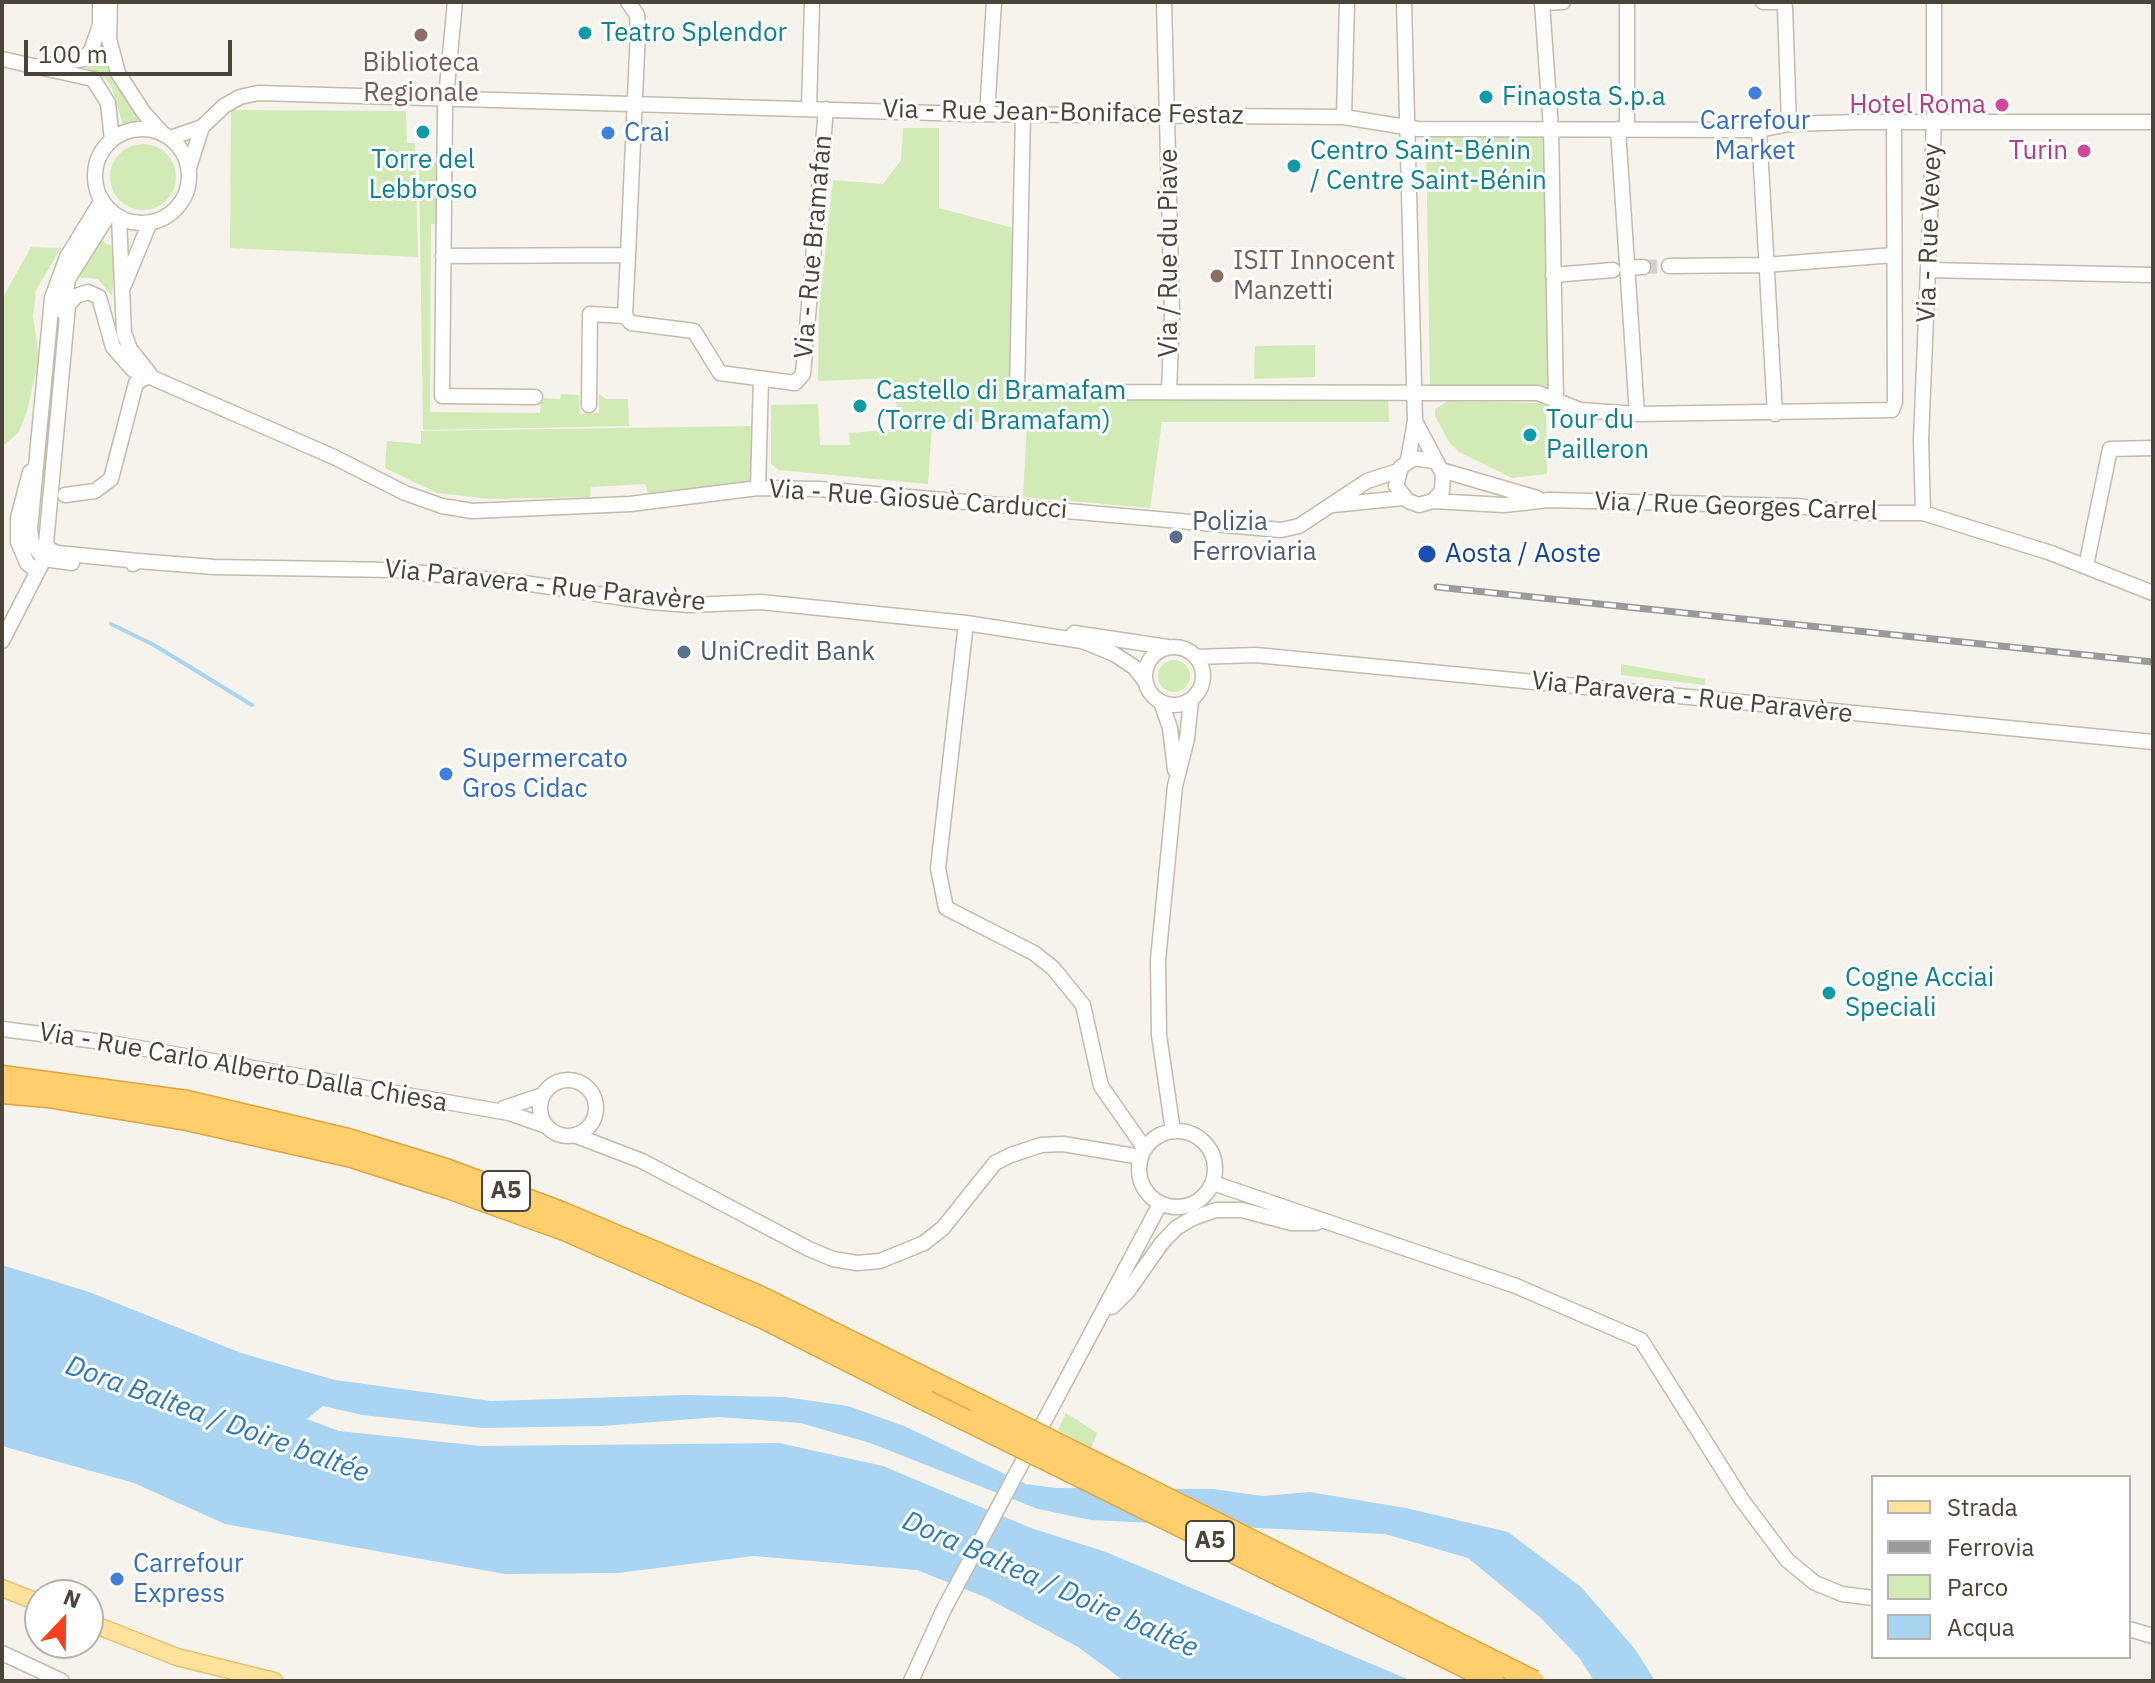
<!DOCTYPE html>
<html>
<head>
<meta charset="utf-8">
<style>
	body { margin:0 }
	#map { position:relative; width:2155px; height:1683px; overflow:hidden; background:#f6f3ec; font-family:"IBM Plex Sans",sans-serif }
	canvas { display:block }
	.frame { position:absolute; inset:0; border:4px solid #4b4439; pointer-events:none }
	.legend { position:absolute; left:1871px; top:1475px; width:260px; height:184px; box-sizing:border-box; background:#fff; border:2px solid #b7b4b0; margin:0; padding:10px 14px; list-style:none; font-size:24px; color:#4b4439 }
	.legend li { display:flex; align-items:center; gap:16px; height:40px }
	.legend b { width:40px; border:2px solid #b7b4b0 }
	.north { position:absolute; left:24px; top:1579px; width:80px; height:80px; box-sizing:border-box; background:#fff; border:2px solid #b7b4b0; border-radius:50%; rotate:22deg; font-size:22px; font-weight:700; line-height:32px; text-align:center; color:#4b4439 }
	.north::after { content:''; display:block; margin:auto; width:28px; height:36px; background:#fc3f1d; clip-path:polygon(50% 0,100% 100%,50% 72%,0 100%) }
	.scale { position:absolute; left:24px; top:40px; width:208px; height:36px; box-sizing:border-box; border:4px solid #4b4439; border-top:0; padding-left:10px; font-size:24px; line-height:28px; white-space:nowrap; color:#4b4439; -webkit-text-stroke:6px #fff; paint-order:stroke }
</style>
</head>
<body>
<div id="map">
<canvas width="2155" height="1683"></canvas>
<div class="frame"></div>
<ul class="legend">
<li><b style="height:10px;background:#ffe39c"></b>Strada</li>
<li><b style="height:10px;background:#9a9a9a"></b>Ferrovia</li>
<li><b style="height:22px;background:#d2eab5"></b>Parco</li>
<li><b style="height:22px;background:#a9d4f2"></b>Acqua</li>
</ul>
<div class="north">N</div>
<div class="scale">100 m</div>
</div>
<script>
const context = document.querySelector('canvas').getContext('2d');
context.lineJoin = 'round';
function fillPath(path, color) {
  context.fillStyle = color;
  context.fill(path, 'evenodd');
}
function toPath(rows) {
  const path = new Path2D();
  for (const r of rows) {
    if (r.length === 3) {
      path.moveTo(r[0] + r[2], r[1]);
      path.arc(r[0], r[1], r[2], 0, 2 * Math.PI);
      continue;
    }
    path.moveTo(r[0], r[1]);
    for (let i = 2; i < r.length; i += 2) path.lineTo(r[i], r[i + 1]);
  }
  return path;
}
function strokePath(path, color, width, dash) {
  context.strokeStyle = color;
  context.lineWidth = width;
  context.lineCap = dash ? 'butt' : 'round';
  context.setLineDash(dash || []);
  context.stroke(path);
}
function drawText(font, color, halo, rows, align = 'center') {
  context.font = font + ' "IBM Plex Sans",sans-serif';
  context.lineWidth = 6;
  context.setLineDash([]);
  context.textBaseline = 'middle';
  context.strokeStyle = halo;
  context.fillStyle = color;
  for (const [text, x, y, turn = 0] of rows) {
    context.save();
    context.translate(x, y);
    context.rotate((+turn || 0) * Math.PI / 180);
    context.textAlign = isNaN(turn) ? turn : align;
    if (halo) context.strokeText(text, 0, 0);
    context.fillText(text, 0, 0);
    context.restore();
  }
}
fillPath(toPath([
	[102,36,110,73,141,120,123,124,111,86,105,78,83,66,90,61],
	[231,110,406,111,407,143,415,143,418,257,230,248],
	[903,128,939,128,939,208,1017,229,1012,396,1388,397,1389,422,1162,422,1150,508,1023,497,1027,422,899,422,892,378,818,381,819,310,833,180,883,184,901,160],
	[1546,136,1549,386,1430,388,1426,138],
	[143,177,33],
	[436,145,440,146,440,224,431,224,430,412,540,413,541,398,560,399,561,394,579,395,580,414,599,413,599,394,606,399,628,399,629,426,423,430,419,162,436,162],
	[98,235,105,243,116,248,112,296,98,279,75,277],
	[31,247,61,248,36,290,33,316,39,359,27,411,19,432,2,447,2,299],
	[1315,345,1315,377,1254,379,1255,346],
	[1448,401,1540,403,1546,406,1547,474,1512,478,1459,452,1449,442,1435,416,1435,409],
	[818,404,820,445,850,445,849,433,902,429,902,424,932,424,928,484,779,470,771,464,771,405],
	[753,426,751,482,648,494,645,484,591,487,590,497,490,499,437,493,385,468,387,441,421,444,421,431],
	[1174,676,16],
	[1621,664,1705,679,1705,685,1621,675],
	[1066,1413,1097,1433,1091,1448,1058,1430]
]), '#d2eab5');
fillPath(toPath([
	[2,1265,89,1292,241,1353,335,1380,491,1401,684,1395,785,1397,848,1406,904,1426,1026,1484,1056,1488,1213,1489,1263,1496,1310,1492,1406,1508,1508,1532,1581,1587,1635,1649,1655,1681,1594,1681,1580,1659,1541,1618,1468,1558,1385,1534,1091,1520,1038,1509,870,1443,800,1423,719,1417,602,1426,482,1428,362,1415,323,1406,307,1419,339,1431,481,1446,779,1443,883,1466,1031,1528,1106,1552,1412,1681,1124,1681,1078,1647,985,1597,917,1570,754,1556,618,1573,505,1574,225,1524,134,1483,2,1446]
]), '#a9d4f2');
strokePath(toPath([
	[111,624,154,645,252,705]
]), '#a9d4f2', 4);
strokePath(toPath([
	[1643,267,1669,266]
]), '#d4d0c8', 14, [14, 7]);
const minor = toPath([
	[110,2,109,39,118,73,144,113,163,134],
	[455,2,445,108,442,396,535,397],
	[1164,2,1172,314,1169,392],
	[1404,2,1415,421,1408,460],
	[1627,2,1627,129],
	[1763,2,1782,2,1785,7,1789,124],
	[2,59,93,79,108,103,112,140],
	[53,64,83,59,91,51,100,25,100,2],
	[809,109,812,2],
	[987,114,994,2],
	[1023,114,1017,392,1538,393,1580,410,1637,414,1892,410,1895,402,1894,122],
	[1344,117,1347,2],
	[1618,129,1637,414],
	[142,176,47],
	[1759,130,1775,414],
	[170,138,202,127,224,106,240,97,258,93,969,114,1344,117,1418,129,1759,130,1789,124,1856,122,2153,122],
	[189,168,202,127],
	[119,217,124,333,130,349,150,374],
	[628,255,638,30,637,15,628,2],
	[443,256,628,255,625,316,631,323,694,331,720,373,795,383,803,374,826,109],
	[1669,266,1765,265,1894,255],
	[1627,268,1643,267],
	[1929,270,2153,275],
	[1553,275,1613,270],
	[124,285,150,222],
	[63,312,68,279,111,211],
	[1556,402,1551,129,1542,3,1563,2],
	[589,405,590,314,625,316],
	[1415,421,1443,474,1442,491,1433,501],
	[1433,461,1414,458,1401,467,1396,486,1408,501,1419,505,1433,501,1504,505,1549,500,1797,506,1860,513,1923,513,2051,553,2153,593],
	[1441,470,1537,498],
	[30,472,18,518,18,542,27,563,37,571],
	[758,488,761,379],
	[65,495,95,491,111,479,136,383,150,375],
	[1333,505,1403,498],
	[1923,513,1921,440,1934,121,1934,2],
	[44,559,72,563],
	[44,559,32,543,30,529,52,298,67,257,102,200],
	[138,561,58,553,50,550,46,544,68,305,76,296,88,292,99,297,113,347,132,369,334,457,405,493,442,506,472,511,630,504,758,488,819,489,1281,530,1299,526,1367,481,1398,471],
	[133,564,138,561,214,567,392,570,524,583,651,602,690,605,761,602,966,623,1082,641,1114,654,1134,667,1145,681],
	[2086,566,2110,449,2153,448],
	[966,623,938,868,946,908,1034,953,1053,968,1083,1005,1101,1086,1145,1149],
	[1074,633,1168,647],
	[2,641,42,563],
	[1174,676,29],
	[1196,657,1256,655,2153,742],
	[1161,702,1170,728,1175,770],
	[2,1029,111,1043,509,1113,546,1126],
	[568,1108,28],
	[504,1108,543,1095],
	[1177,1169,38],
	[1173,1131,1159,1035,1158,960,1175,786,1187,739,1191,700],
	[574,1135,642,1161,809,1249,833,1259,857,1263,880,1261,924,1243,943,1228,995,1163,1011,1155,1041,1145,1063,1144,1141,1157],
	[1213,1183,1516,1286,1641,1340,1742,1500,1787,1560,1815,1583,1842,1594,1873,1598],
	[1112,1307,1128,1291,1161,1244,1176,1228,1193,1218,1216,1210,1242,1210,1291,1223,1316,1223],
	[2129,1629,2153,1636],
	[2,1653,62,1681],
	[911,1681,943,1611,1160,1204]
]);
const major = toPath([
	[2,1588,40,1603],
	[88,1622,177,1657,274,1681]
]);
const highway = toPath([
	[2,1076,187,1101,348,1139,446,1169,559,1211,757,1295,978,1404],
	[2,1093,48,1097,187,1120,352,1157,448,1188,567,1231,765,1319,927,1401]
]);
strokePath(minor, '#c2bbae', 17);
strokePath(major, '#e6c16a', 19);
strokePath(highway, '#e0a43c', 23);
strokePath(minor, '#fff', 14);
strokePath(major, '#ffe39c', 16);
strokePath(highway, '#ffcf6e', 20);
const rail = toPath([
	[1437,587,2153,662]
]);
strokePath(rail, '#9a9a9a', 7);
strokePath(rail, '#fff', 4, [12]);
const highwayBridge = toPath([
	[927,1401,1493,1681],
	[978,1404,1534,1681]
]);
strokePath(highwayBridge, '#e0a43c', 23, []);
strokePath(highwayBridge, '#ffcf6e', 20);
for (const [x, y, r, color] of [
	[585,33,8,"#0f9aa8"],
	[421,35,8,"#8d6e63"],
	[1755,93,8,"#3f7fe0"],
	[1486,97,8,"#0f9aa8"],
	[2002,105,8,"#d1479c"],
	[423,132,8,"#0f9aa8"],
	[608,133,8,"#3f7fe0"],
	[2084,151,8,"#d1479c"],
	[1294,166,8,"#0f9aa8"],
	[1217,276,8,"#8d6e63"],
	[860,406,8,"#0f9aa8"],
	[1530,435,8,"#0f9aa8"],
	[1176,537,8,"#5c6f8a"],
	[1427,554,10,"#1a4fb4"],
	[684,652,8,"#5c6f8a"],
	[446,774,8,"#3f7fe0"],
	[1829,993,8,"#0f9aa8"],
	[117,1579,8,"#3f7fe0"]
]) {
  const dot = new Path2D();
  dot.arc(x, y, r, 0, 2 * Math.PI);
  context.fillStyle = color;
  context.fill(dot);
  strokePath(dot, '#fff', 3);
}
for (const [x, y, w] of [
	[506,1191,48],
	[1210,1541,48]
]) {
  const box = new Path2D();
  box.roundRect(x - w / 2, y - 20, w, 40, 6);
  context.fillStyle = '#fff';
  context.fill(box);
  strokePath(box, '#4b4439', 2);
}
drawText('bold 24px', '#4b4439', null, [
	["A5",506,1191],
	["A5",1210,1541]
]);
drawText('26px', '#0d838f', '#fff', [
	["Teatro Splendor",601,33],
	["Finaosta S.p.a",1502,97],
	["Centro Saint-Bénin",1310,151],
	["/ Centre Saint-Bénin",1310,181],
	["Torre del",423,160,"center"],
	["Lebbroso",423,190,"center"],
	["Castello di Bramafam",876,391],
	["(Torre di Bramafam)",876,421],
	["Tour du",1546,420],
	["Pailleron",1546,450],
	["Cogne Acciai",1845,978],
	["Speciali",1845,1008]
], 'left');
drawText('26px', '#785e54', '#fff', [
	["Biblioteca",421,63],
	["Regionale",421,93],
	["ISIT Innocent",1233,261,"left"],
	["Manzetti",1233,291,"left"]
]);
drawText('26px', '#b23c85', '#fff', [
	["Hotel Roma",1986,105],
	["Turin",2068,151]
], 'right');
drawText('26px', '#4b4439', '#fff', [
	["Via - Rue Jean-Boniface Festaz",1063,113,1],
	["Via - Rue Vevey",1930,233,-88],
	["Via - Rue Bramafan",814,247,-85],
	["Via / Rue du Piave",1169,253,-90],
	["Via - Rue Giosuè Carducci",918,500,4],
	["Via / Rue Georges Carrel",1736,507,2],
	["Via Paravera - Rue Paravère",545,586,6],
	["Via Paravera - Rue Paravère",1692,698,6],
	["Via - Rue Carlo Alberto Dalla Chiesa",243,1068,10]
]);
drawText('26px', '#366cbe', '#fff', [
	["Carrefour",1755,121,"center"],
	["Market",1755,151,"center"],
	["Crai",624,133],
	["Supermercato",462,759],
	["Gros Cidac",462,789],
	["Carrefour",133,1564],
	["Express",133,1594]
], 'left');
drawText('26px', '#4e5e75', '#fff', [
	["Polizia",1192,522],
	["Ferroviaria",1192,552],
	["UniCredit Bank",700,652]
], 'left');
drawText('26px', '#164399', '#fff', [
	["Aosta / Aoste",1445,554]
], 'left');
drawText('italic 28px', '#2e7ab2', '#fff', [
	["Dora Baltea / Doire baltée",217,1420,20],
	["Dora Baltea / Doire baltée",1050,1585,24]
]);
</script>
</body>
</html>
